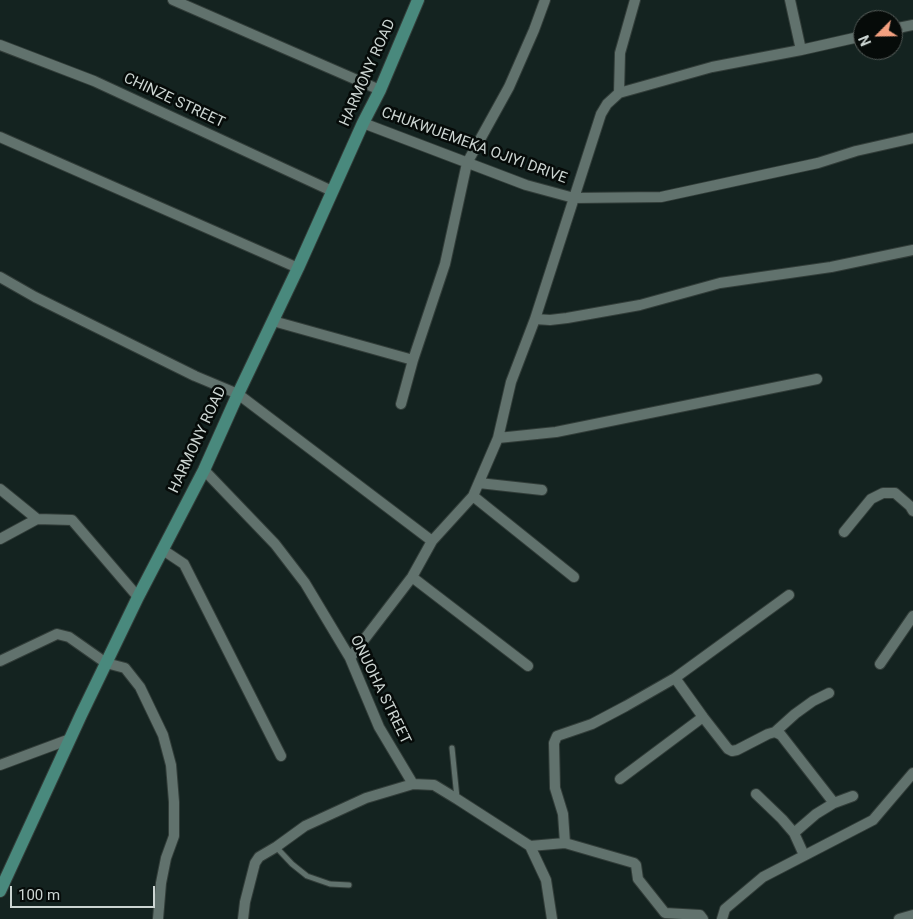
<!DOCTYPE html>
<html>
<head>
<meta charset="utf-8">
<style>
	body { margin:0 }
	#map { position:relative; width:913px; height:919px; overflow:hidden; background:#142320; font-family:Roboto,sans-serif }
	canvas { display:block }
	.north { position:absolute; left:853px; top:10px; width:50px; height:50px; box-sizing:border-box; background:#060b09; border:1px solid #555c59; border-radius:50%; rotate:247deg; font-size:14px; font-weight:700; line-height:20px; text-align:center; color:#ccd5d2 }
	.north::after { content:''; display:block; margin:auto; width:18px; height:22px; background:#f2a080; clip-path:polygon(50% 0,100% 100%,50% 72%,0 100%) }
	.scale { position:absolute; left:10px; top:886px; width:145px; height:22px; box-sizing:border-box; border:2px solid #ccd5d2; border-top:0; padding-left:6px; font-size:15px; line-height:18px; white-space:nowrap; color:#ccd5d2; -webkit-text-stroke:4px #060b09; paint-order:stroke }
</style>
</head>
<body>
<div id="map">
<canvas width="913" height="919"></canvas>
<div class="north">N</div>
<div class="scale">100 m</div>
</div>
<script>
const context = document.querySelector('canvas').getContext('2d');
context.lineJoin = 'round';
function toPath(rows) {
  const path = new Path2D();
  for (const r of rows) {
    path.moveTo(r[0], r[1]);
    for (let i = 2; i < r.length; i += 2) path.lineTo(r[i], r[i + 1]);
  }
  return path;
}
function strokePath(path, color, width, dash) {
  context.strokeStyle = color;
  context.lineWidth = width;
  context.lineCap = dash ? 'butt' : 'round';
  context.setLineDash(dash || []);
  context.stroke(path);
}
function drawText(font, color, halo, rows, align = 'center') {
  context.font = font + ' Roboto,sans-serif';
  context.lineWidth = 5;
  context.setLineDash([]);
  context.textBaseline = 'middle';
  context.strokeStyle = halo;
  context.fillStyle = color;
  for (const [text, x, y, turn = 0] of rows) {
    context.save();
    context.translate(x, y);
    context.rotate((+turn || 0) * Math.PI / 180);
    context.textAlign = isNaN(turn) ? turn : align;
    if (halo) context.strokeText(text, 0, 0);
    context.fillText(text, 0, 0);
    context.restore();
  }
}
const service = toPath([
	[452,748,457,798],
	[276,847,292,864,307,876,330,884,349,885]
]);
const minor = toPath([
	[173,0,380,90],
	[790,0,801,50],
	[893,29,913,25],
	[0,45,94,81,332,191],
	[619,93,620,53,635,0],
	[363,123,526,185,574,198,661,197,818,163,856,151,913,138],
	[0,137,298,268],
	[0,277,35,297,195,376,238,394,432,541],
	[535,319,550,320,567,318,640,305,720,283,831,267,913,250],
	[273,321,413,360],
	[401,404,413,360,445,264,467,163,509,87,534,30,545,0],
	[498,438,556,432,817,379],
	[204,470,275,544,305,583,350,658,379,727,413,784,434,785,457,799,530,846,546,880,552,919],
	[479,483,542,490],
	[0,489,37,519,72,520,138,597],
	[473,496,574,577],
	[844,532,871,499,883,493,895,493,910,506,913,511],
	[0,539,37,519],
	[163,550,184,564,281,756],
	[412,577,528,666],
	[789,595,675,678,703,717,728,749,732,751,737,750,768,734,775,732,781,735,834,803],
	[350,658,412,577,432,541,473,496,498,438,511,382,535,319,601,114,607,104,619,93,712,67,801,50,863,36],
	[0,661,57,634,69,637,106,663,125,668,140,687,163,735,171,765,174,802,174,836,166,858,161,883,158,919],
	[880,664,913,616],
	[775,732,795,714,813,701,829,693],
	[0,765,70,739],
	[620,779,703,717],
	[756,794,782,819,794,833,804,855],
	[794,833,816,814,834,803,853,796],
	[565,843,563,814,555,788,554,743,557,736,592,724,626,706,675,678],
	[530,846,565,843,634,863,636,865,638,879,665,913,700,915,703,919],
	[243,919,245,902,255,863,259,857,276,847,305,826,366,798,413,784],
	[722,919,725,909,763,877,873,820,913,773],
	[899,919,913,915]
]);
const secondary = toPath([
	[0,891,81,715,138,597,204,470,238,394,298,268,363,123,380,90,418,0]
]);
strokePath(service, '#323d39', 7);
strokePath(minor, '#323d39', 12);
strokePath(secondary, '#323d39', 14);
strokePath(service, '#61726d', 5);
strokePath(minor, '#61726d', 10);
strokePath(secondary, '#49897d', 12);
drawText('15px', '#ccd5d2', '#060b09', [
	["HARMONY ROAD",368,73,-66],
	["CHINZE STREET",174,101,25],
	["CHUKWUEMEKA OJIYI DRIVE",474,146,20],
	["HARMONY ROAD",198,440,-65],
	["ONUOHA STREET",380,690,64]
]);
</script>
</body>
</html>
